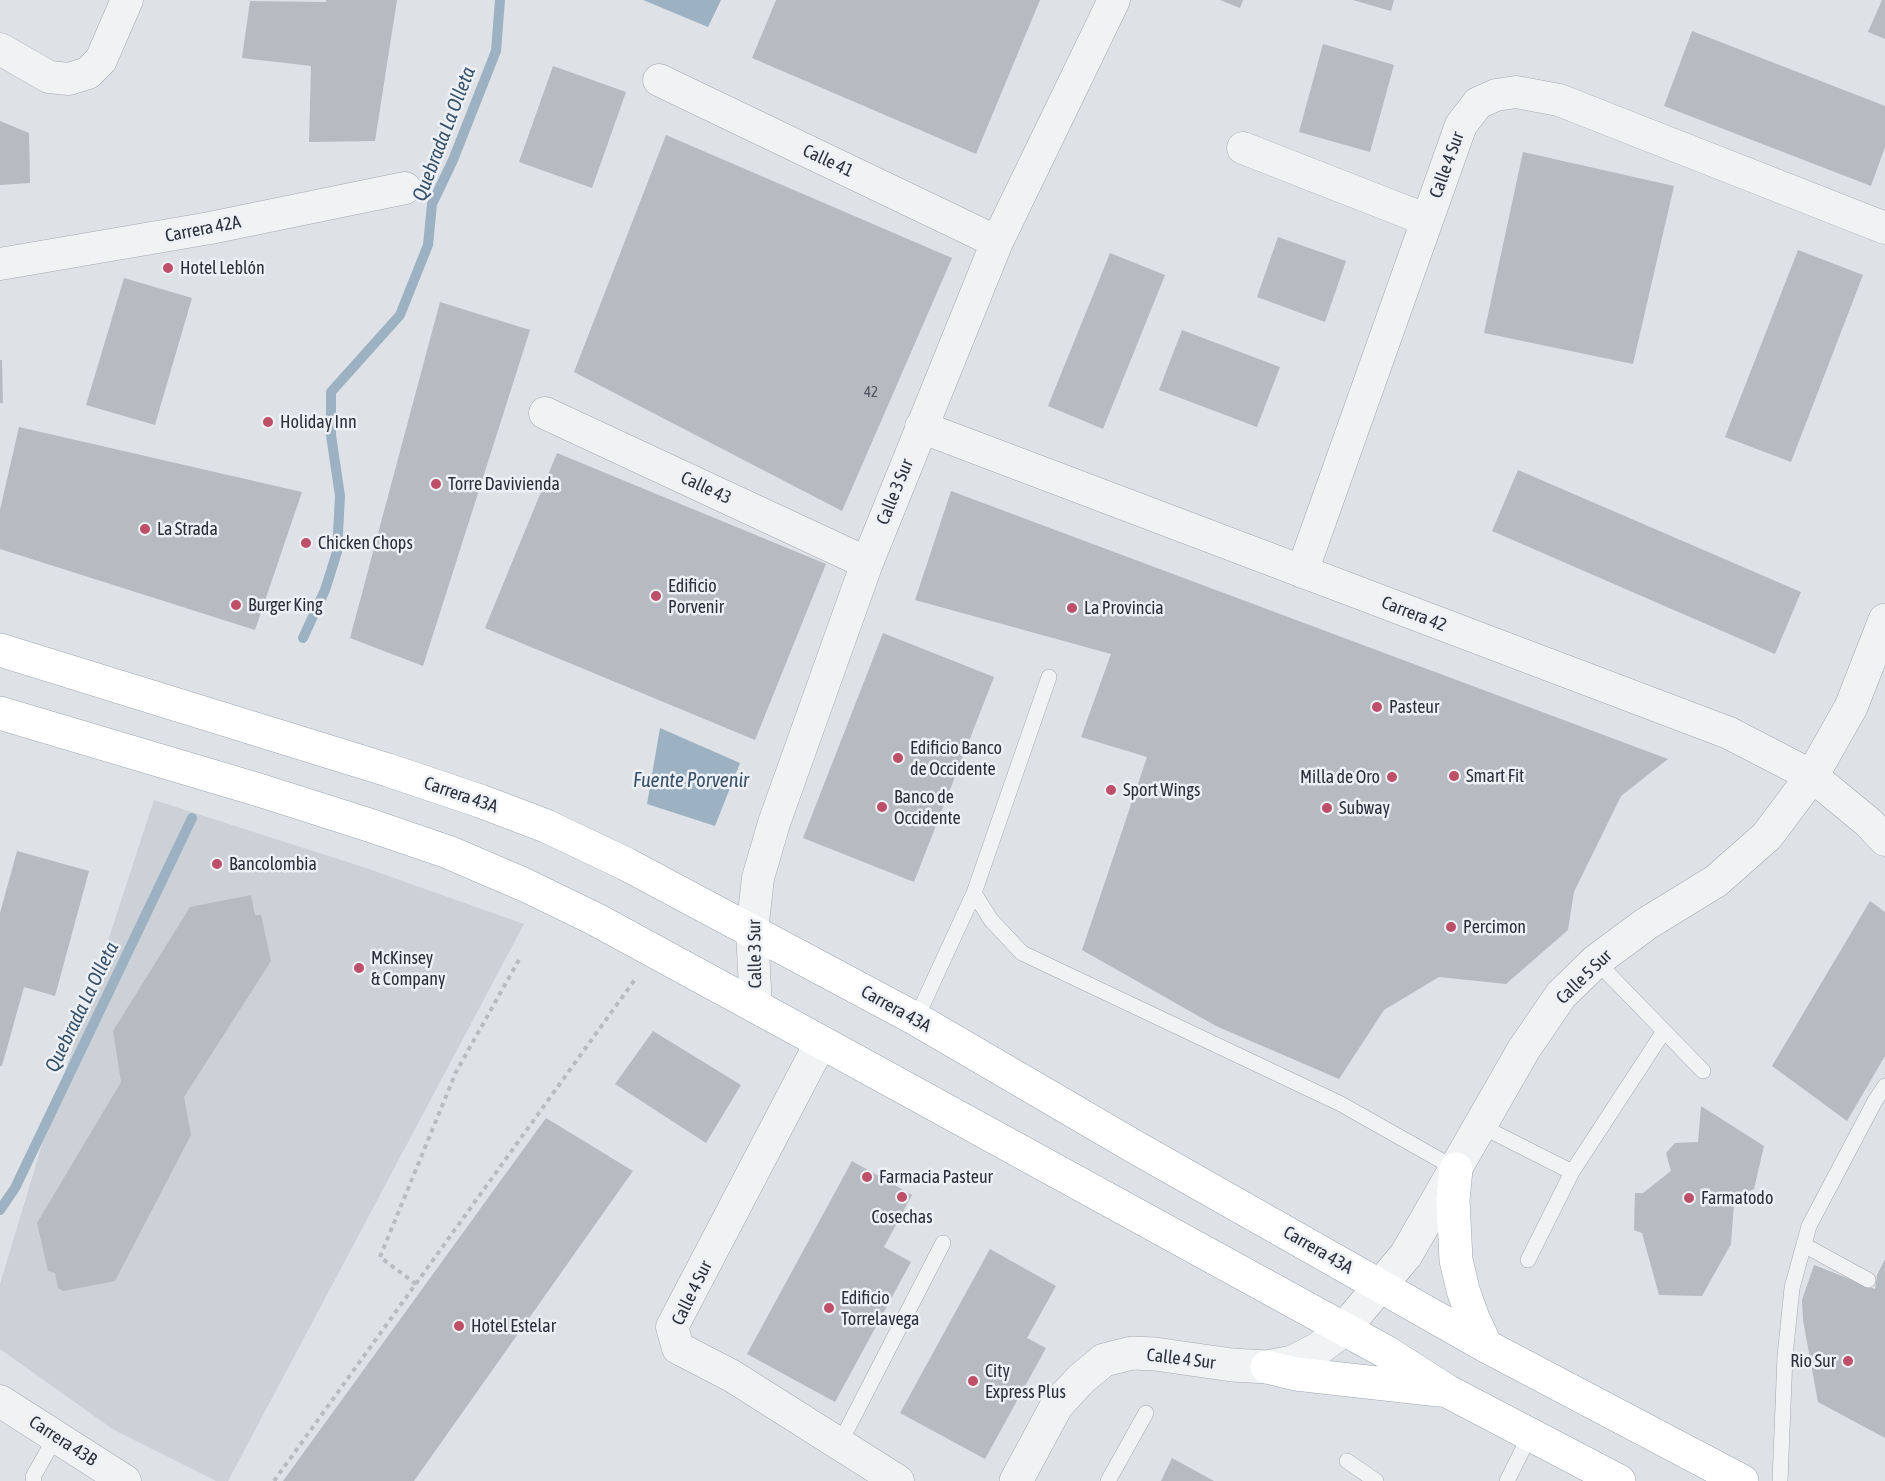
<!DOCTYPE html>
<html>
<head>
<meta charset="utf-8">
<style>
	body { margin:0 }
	canvas { display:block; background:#dee1e6 }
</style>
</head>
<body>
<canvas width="1885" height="1481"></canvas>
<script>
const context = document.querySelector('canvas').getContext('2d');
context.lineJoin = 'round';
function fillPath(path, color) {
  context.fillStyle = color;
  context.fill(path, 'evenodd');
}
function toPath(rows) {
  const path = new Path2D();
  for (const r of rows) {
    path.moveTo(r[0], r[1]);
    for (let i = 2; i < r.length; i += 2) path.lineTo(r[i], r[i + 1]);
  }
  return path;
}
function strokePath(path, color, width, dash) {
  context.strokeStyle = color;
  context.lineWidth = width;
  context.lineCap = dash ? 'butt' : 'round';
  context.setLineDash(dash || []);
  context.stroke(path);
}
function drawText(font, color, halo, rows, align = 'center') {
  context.font = font + ' "Asap Condensed",sans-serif';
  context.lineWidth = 5;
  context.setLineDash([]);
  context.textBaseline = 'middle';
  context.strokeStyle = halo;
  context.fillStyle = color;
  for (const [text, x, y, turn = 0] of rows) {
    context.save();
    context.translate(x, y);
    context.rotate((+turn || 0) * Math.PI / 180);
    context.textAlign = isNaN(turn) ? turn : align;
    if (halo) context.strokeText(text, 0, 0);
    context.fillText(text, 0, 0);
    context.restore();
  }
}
fillPath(toPath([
	[154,800,363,867,524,924,228,1481,216,1481,114,1430,0,1349,0,1284,51,1115]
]), '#ccd1d7');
fillPath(toPath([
	[643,0,721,0,708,27],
	[660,728,740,763,715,826,647,804]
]), '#9cb1c2');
strokePath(toPath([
	[303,638,325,590,337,552,340,496,331,435,331,392,400,315,428,245,432,204,453,160,496,51,500,0],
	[0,1210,15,1188,192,818]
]), '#9cb1c2', 10);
fillPath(toPath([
	[326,0,397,0,375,141,309,142,311,66,242,58,250,1,326,2],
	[776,0,1040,0,976,154,752,58],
	[1220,0,1243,0,1240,8],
	[1353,0,1394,0,1391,11],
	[1882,0,1885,0,1885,39,1868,32],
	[1692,31,1885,106,1885,147,1871,186,1664,106],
	[1323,44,1394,65,1370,152,1299,132],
	[553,66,626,92,592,188,519,162],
	[0,121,29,133,30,183,0,185],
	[666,135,952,258,842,511,574,372],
	[1523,152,1674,186,1633,364,1484,333],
	[1278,237,1346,261,1325,322,1257,297],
	[1798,250,1863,275,1791,462,1725,437],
	[1110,253,1165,275,1103,429,1048,406],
	[124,278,192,298,155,425,86,405],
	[440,302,530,330,423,666,350,638],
	[1182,330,1280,367,1257,427,1159,390],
	[0,360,2,360,3,403,0,403],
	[19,427,302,492,255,630,0,549,0,510],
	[557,453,826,564,755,740,485,628],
	[1518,470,1801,592,1775,654,1492,531],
	[951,491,1668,759,1621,796,1574,892,1568,930,1506,984,1439,977,1384,1010,1339,1079,1216,1026,1082,950,1147,757,1081,737,1111,654,915,600],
	[883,633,994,677,914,882,803,838],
	[17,851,89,871,55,996,24,987,2,1066,0,1066,0,913],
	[251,895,255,915,261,915,271,961,184,1097,191,1135,115,1281,63,1291,58,1288,55,1273,48,1271,37,1223,121,1082,113,1031,190,907],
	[1870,901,1885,912,1885,1056,1847,1121,1772,1066],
	[653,1031,741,1085,706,1143,615,1084],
	[1701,1106,1764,1146,1754,1189,1745,1193,1741,1206,1734,1203,1731,1244,1702,1296,1659,1295,1642,1233,1634,1230,1635,1193,1643,1193,1671,1171,1666,1153,1675,1143,1698,1142],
	[546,1118,633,1171,414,1481,283,1481],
	[852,1161,912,1195,884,1247,911,1262,835,1402,747,1354],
	[990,1249,1056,1286,1027,1338,1046,1348,985,1459,900,1413],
	[1885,1259,1885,1438,1818,1402,1803,1320,1802,1300,1814,1265,1875,1289,1877,1275],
	[1172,1458,1214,1481,1161,1481]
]), '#b6bbc2');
const service = toPath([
	[1049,677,974,893,991,920,1022,953,1341,1104,1456,1169],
	[1596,961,1703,1071],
	[916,1019,974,893],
	[1481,1126,1572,1172],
	[1804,1245,1868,1280],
	[1528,1260,1572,1172,1664,1031],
	[840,1443,943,1243],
	[1347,1461,1376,1481],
	[34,1481,33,1477,56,1436],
	[1108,1481,1146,1413],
	[1507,1481,1530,1435],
	[1780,1481,1785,1356,1792,1288,1809,1226,1875,1101,1885,1086]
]);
const minor = toPath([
	[0,49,49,77,69,79,88,73,101,60,127,0],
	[659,80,997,242],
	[1243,148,1427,220],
	[0,264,210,228,405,188],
	[545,413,867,563],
	[921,427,1729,733,1812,776,1868,822,1885,840],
	[1302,572,1461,125,1478,103,1496,95,1516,92,1559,100,1885,228],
	[756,1007,752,931,758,878,774,823,867,563,997,242,1114,0],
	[821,1042,672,1327,678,1348,732,1376,898,1481],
	[0,1401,125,1481]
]);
const tertiary = toPath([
	[1016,1481,1057,1405,1081,1379,1104,1360,1132,1353,1155,1354,1232,1365,1267,1367,1293,1362,1318,1349,1343,1330,1406,1255,1524,1049,1561,995,1596,961,1646,924,1716,881,1767,836,1812,776,1851,707,1885,620]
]);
const primary = toPath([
	[0,650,388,770,480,801,546,826,626,864,916,1019,1135,1147,1486,1346,1742,1481],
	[0,713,259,790,369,825,448,852,525,885,595,919,821,1042,1386,1352,1447,1391,1619,1481],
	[1456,1169,1453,1200,1456,1260,1463,1290,1473,1318,1486,1346],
	[1267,1367,1296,1374,1439,1390]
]);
strokePath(service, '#a4a8af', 16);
strokePath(minor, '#a4a8af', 33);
strokePath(tertiary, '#a4a8af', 34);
strokePath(primary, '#9ea7b0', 34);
strokePath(toPath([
	[416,1284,380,1257,456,1072,520,958],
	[274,1481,636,978]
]), '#b8bcc0', 4, [4.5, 4.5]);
strokePath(service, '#f0f2f4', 15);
strokePath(minor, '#f0f2f4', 32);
strokePath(tertiary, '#f0f2f4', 33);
strokePath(primary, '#fff', 33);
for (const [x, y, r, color] of [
	[168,268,6,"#be4f68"],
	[268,422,6,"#be4f68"],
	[436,484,6,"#be4f68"],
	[145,529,6,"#be4f68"],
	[306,543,6,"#be4f68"],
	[656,596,6,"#be4f68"],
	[236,605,6,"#be4f68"],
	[1072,608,6,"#be4f68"],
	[1377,707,6,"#be4f68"],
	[898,758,6,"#be4f68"],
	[1454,776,6,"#be4f68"],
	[1392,777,6,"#be4f68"],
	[1111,790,6,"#be4f68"],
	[882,807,6,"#be4f68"],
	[1327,808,6,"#be4f68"],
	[217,864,6,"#be4f68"],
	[1451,927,6,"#be4f68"],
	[359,968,6,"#be4f68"],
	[867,1177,6,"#be4f68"],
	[902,1197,6,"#be4f68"],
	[1689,1198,6,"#be4f68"],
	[829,1308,6,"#be4f68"],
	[459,1326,6,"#be4f68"],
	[1848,1361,6,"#be4f68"],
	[973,1381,6,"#be4f68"]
]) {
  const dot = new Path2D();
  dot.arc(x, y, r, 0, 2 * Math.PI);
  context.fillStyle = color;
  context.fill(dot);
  strokePath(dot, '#edf0f4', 2);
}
drawText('15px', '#4c535d', null, [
	["42",871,392]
]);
drawText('18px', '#29303b', '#edf0f4', [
	["Calle 41",828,161,25],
	["Calle 4 Sur",1447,165,-70],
	["Carrera 42A",203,229,-11],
	["Calle 43",706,488,25],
	["Calle 3 Sur",895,492,-68],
	["Carrera 42",1414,614,21],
	["Carrera 43A",461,795,19],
	["Calle 3 Sur",755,954,-91],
	["Calle 5 Sur",1584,977,-44],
	["Carrera 43A",896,1009,29],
	["Carrera 43A",1318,1250,30],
	["Calle 4 Sur",692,1293,-64],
	["Calle 4 Sur",1181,1359,7],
	["Carrera 43B",63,1441,33]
]);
drawText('18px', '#29303b', '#edf0f4', [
	["Hotel Leblón",180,268],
	["Holiday Inn",280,422],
	["Torre Davivienda",448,484],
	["La Strada",157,529],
	["Chicken Chops",318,543],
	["Edificio",668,586],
	["Porvenir",668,607],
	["Burger King",248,605],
	["La Provincia",1084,608],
	["Pasteur",1389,707],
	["Edificio Banco",910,748],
	["de Occidente",910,769],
	["Smart Fit",1466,776],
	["Milla de Oro",1380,777,"right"],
	["Sport Wings",1123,790],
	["Banco de",894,797],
	["Occidente",894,818],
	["Subway",1339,808],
	["Bancolombia",229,864],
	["Percimon",1463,927],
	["McKinsey",371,958],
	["& Company",371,979],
	["Farmacia Pasteur",879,1177],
	["Farmatodo",1701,1198],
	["Cosechas",902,1217,"center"],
	["Edificio",841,1298],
	["Torrelavega",841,1319],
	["Hotel Estelar",471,1326],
	["Rio Sur",1836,1361,"right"],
	["City",985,1371],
	["Express Plus",985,1392]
], 'left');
drawText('italic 20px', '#37526a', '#edf0f4', [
	["Quebrada La Olleta",444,134,-69],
	["Fuente Porvenir",691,781],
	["Quebrada La Olleta",82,1007,-64]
]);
</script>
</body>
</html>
